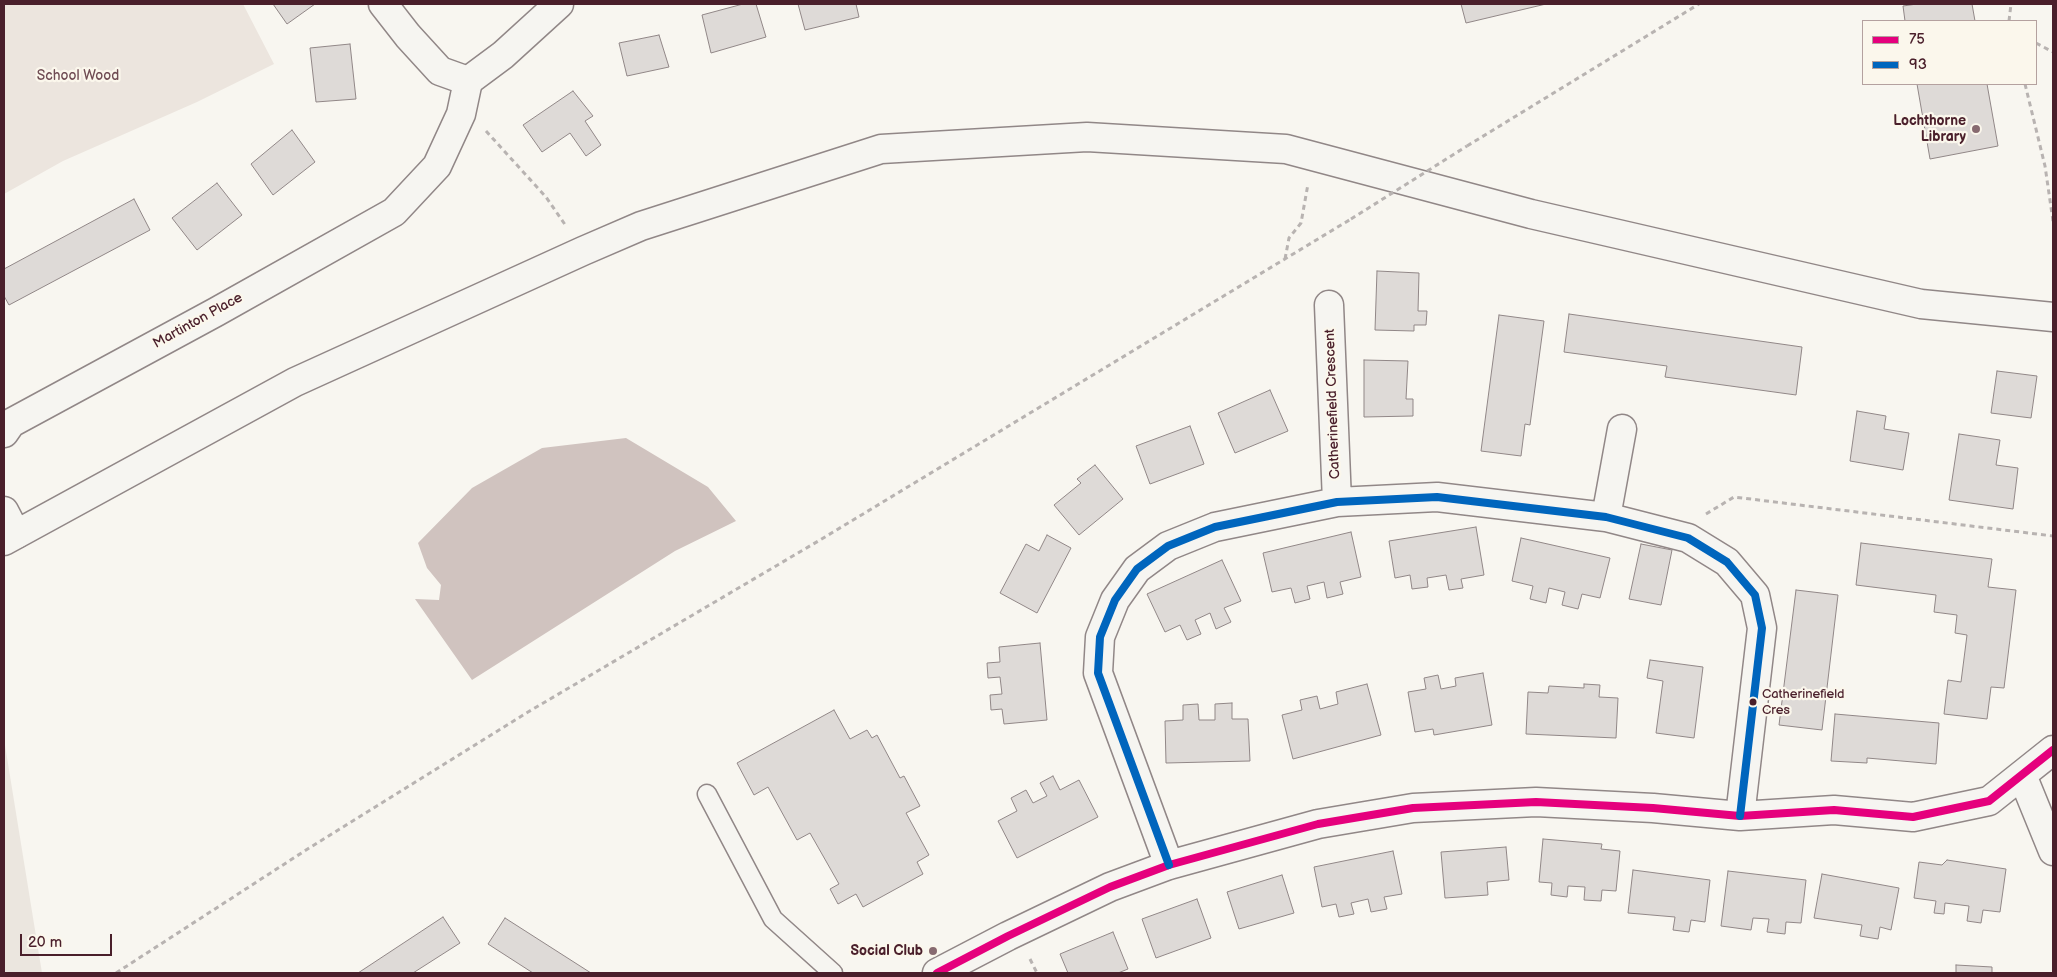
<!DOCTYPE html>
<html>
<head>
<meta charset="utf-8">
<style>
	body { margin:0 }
	#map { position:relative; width:2057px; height:977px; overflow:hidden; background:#f8f6f0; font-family:"Balsamiq Sans",sans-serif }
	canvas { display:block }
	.frame { position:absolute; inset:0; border:5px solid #4a1f2b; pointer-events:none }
	.legend { position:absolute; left:1862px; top:20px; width:175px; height:65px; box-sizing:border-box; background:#fbf7ec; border:1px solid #b4a19f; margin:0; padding:6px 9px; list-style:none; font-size:15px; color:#4a1f2b }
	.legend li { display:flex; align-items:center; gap:10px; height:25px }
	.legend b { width:25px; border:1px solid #b4a19f }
	.scale { position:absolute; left:20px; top:934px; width:92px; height:22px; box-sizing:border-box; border:2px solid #4a1f2b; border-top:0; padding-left:6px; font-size:15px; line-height:18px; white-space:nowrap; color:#4a1f2b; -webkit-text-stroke:4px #fbf7ec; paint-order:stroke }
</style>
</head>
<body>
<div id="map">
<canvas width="2057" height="977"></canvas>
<div class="frame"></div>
<ul class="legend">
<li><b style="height:6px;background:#e5007d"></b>75</li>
<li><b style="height:6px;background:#0065bd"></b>93</li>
</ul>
<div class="scale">20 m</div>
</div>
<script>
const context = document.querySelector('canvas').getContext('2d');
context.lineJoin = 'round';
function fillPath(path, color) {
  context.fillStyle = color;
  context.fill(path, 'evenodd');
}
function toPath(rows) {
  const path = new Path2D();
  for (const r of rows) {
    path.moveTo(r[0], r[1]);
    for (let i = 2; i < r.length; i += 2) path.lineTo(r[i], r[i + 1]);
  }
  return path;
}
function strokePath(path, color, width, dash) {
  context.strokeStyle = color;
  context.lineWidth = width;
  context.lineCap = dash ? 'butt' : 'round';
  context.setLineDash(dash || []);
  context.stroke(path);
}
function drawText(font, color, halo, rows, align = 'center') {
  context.font = font + ' "Balsamiq Sans",sans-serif';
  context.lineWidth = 4.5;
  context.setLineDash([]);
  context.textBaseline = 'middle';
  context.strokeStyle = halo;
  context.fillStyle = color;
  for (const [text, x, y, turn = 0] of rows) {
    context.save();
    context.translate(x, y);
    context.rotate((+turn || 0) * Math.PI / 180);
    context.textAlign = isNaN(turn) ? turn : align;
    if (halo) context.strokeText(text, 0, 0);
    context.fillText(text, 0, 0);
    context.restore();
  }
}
fillPath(toPath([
	[4,739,42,973,4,973]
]), '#ebe6df');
fillPath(toPath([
	[4,4,243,4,274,64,197,102,63,161,4,194]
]), '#ece5de');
fillPath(toPath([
	[626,438,708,487,736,521,675,551,472,680,415,599,439,600,441,585,427,568,418,543,472,488,542,448]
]), '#d0c3bf');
const building = toPath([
	[273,4,315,4,287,24,273,4],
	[743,4,756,4,766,37,711,53,702,15,743,4],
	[798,4,856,4,859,17,805,30,798,4],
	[1461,4,1546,4,1466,23,1461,4],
	[1917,4,1972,4,1975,21,1905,21,1903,6,1917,4],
	[659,35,669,67,627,76,619,43,659,35],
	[350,44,356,99,316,102,310,48,350,44],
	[1917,84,1987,84,1998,146,1930,159,1917,84],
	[573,91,593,116,585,121,601,145,586,156,570,133,542,152,523,125,573,91],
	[292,130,315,162,273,195,251,164,292,130],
	[217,183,242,215,197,250,172,218,217,183],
	[134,199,150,230,9,305,4,296,4,269,134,199],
	[1377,271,1419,273,1418,311,1427,311,1426,325,1414,325,1414,331,1375,330,1377,271],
	[1569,314,1802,347,1796,395,1665,377,1667,366,1564,352,1569,314],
	[1499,315,1544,321,1530,425,1525,424,1521,456,1481,451,1499,315],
	[1364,360,1408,361,1406,399,1413,399,1413,416,1364,417,1364,360],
	[1997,371,2037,376,2031,418,1991,413,1997,371],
	[1270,390,1288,431,1235,453,1218,413,1270,390],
	[1857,411,1886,416,1884,429,1909,433,1903,470,1850,461,1857,411],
	[1190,426,1204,464,1150,484,1136,446,1190,426],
	[1959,434,2000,440,1996,465,2018,468,2013,509,1949,500,1959,434],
	[1095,465,1123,499,1079,535,1054,505,1081,483,1077,479,1095,465],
	[1476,527,1484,575,1461,579,1463,588,1449,590,1446,575,1427,578,1428,587,1412,589,1410,575,1395,578,1389,541,1476,527],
	[1351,532,1361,577,1340,582,1343,594,1327,598,1324,582,1307,586,1310,599,1295,603,1291,588,1272,592,1263,553,1351,532],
	[1047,535,1071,548,1037,613,1000,593,1026,544,1039,551,1047,535],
	[1521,538,1610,558,1600,598,1582,594,1578,609,1562,605,1565,592,1549,588,1546,603,1530,599,1533,586,1512,581,1521,538],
	[1861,543,1992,559,1988,587,2016,590,2004,688,1991,687,1987,719,1944,714,1948,680,1961,682,1967,635,1955,633,1957,615,1934,612,1936,595,1856,585,1861,543],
	[1641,544,1672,550,1661,605,1629,599,1641,544],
	[1222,560,1241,601,1224,608,1231,622,1216,629,1210,613,1195,620,1201,634,1187,640,1180,625,1165,632,1147,594,1222,560],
	[1796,590,1838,595,1822,730,1779,725,1796,590],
	[1040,643,1047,720,1004,724,1002,709,991,710,990,695,1002,694,1000,677,988,678,987,663,1000,662,999,647,1040,643],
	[1650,660,1703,667,1694,738,1656,733,1663,681,1647,678,1650,660],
	[1483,673,1492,725,1434,735,1433,729,1415,732,1408,692,1426,689,1424,678,1438,675,1441,689,1456,686,1455,678,1483,673],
	[1367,684,1381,735,1293,759,1282,715,1302,710,1300,700,1317,696,1320,709,1338,704,1336,692,1367,684],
	[1584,684,1600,685,1599,697,1618,698,1616,738,1526,734,1528,692,1548,693,1549,686,1584,688,1584,684],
	[1232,703,1232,719,1248,719,1250,761,1166,763,1165,721,1183,720,1183,705,1198,704,1199,720,1215,720,1215,704,1232,703],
	[834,710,850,739,867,730,872,738,877,735,900,778,904,776,920,806,906,813,929,855,917,862,923,874,863,907,856,894,838,904,830,889,839,884,810,833,797,840,768,787,754,795,737,763,834,710],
	[1835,714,1939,723,1936,764,1867,758,1867,763,1831,761,1835,714],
	[1053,776,1060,790,1079,780,1098,817,1017,858,998,821,1017,811,1011,798,1026,790,1033,803,1047,796,1040,783,1053,776],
	[1543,839,1602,844,1601,849,1620,851,1616,891,1602,890,1601,901,1584,900,1585,887,1568,886,1567,897,1551,895,1552,883,1539,882,1543,839],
	[1506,847,1509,880,1487,882,1488,895,1445,898,1441,852,1506,847],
	[1393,851,1402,894,1384,897,1387,909,1371,912,1368,899,1351,903,1354,914,1339,917,1336,904,1322,907,1314,867,1393,851],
	[1947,860,2006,869,2000,912,1983,910,1981,923,1967,921,1969,906,1945,903,1944,914,1934,913,1936,901,1914,898,1919,862,1942,865,1947,860],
	[1633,870,1710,880,1705,922,1691,920,1689,932,1673,930,1675,917,1628,913,1633,870],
	[1728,871,1806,880,1801,923,1786,922,1785,934,1767,932,1769,919,1753,918,1751,930,1721,926,1728,871],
	[1822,874,1899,888,1891,930,1880,927,1878,939,1860,936,1862,925,1814,918,1822,874],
	[1282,875,1294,913,1239,929,1227,892,1282,875],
	[1197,899,1211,938,1156,958,1142,919,1197,899],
	[443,917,460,943,413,973,358,973,443,917],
	[505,918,591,973,533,973,488,944,505,918],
	[1113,932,1128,969,1118,973,1068,973,1060,954,1113,932],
	[1956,965,1992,967,1992,973,1956,973,1956,965]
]);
fillPath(building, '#dedad7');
strokePath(building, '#918787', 1);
const lane = toPath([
	[707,794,773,919,833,973]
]);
const street = toPath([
	[468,81,503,55,559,4],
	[1329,305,1337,502],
	[1606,517,1622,429],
	[2022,775,2053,851],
	[1169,865,1098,673,1100,637,1115,600,1137,569,1168,546,1215,527,1337,502,1437,497,1606,517,1688,538,1727,562,1755,595,1762,628,1740,816],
	[937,973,1008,936,1110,887,1169,865,1318,824,1413,808,1536,802,1653,808,1740,816,1834,810,1913,817,1989,801,2053,750]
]);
const secondary = toPath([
	[4,433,11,423,216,312,394,212,437,166,461,114,468,81,440,71,408,36,383,4],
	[4,511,16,534]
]);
const highway = toPath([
	[4,541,295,382,583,251,641,226,881,149,1087,137,1286,149,1531,214,1921,304,2053,317]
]);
strokePath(lane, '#918787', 21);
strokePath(street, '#918787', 31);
strokePath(secondary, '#918787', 31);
strokePath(highway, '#918787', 31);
strokePath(toPath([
	[2009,21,2011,4],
	[2036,43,2053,52],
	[2025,84,2045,166,2053,221],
	[486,131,546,197,566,226],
	[1467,146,1699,4],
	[1285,259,1289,238,1301,223,1308,184],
	[1706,514,1734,497,2053,536],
	[1030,959,1037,973],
	[116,973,306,850,528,712,820,540,1351,219]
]), '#b8b3b1', 3, [5, 4]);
strokePath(lane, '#f6f5f1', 18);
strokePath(street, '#f6f5f1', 28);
strokePath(secondary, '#f6f5f1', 28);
strokePath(highway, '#f6f5f1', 28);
strokePath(toPath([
	[1351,219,1467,146]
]), '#b8b3b1', 3, [5, 4]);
strokePath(toPath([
	[937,973,1008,936,1110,887,1169,865,1318,824,1413,808,1536,802,1653,808,1740,816,1834,810,1913,817,1989,801,2053,750]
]), '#e5007d', 8);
strokePath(toPath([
	[1169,865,1098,673,1100,637,1115,600,1137,569,1168,546,1215,527,1337,502,1437,497,1606,517,1688,538,1727,562,1755,595,1762,628,1740,816]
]), '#0065bd', 8);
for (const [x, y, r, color] of [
	[1976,129,5,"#876a70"],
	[1753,702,4.5,"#4a1f2b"],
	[933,951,5,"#876a70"]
]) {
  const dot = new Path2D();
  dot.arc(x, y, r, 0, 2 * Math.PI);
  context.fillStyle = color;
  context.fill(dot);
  strokePath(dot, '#fbf7ec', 2);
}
drawText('13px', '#4a1f2b', '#fbf7ec', [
	["Catherinefield",1762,695],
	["Cres",1762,711]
], 'left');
drawText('14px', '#704d54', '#fbf7ec', [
	["School Wood",78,76]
]);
drawText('bold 14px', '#4a1f2b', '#fbf7ec', [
	["Lochthorne",1966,121],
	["Library",1966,137],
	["Social Club",923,951]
], 'right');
drawText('14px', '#4a1f2b', '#fbf7ec', [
	["Martinton Place",198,321,-29],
	["Catherinefield Crescent",1333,404,-92]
]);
</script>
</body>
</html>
